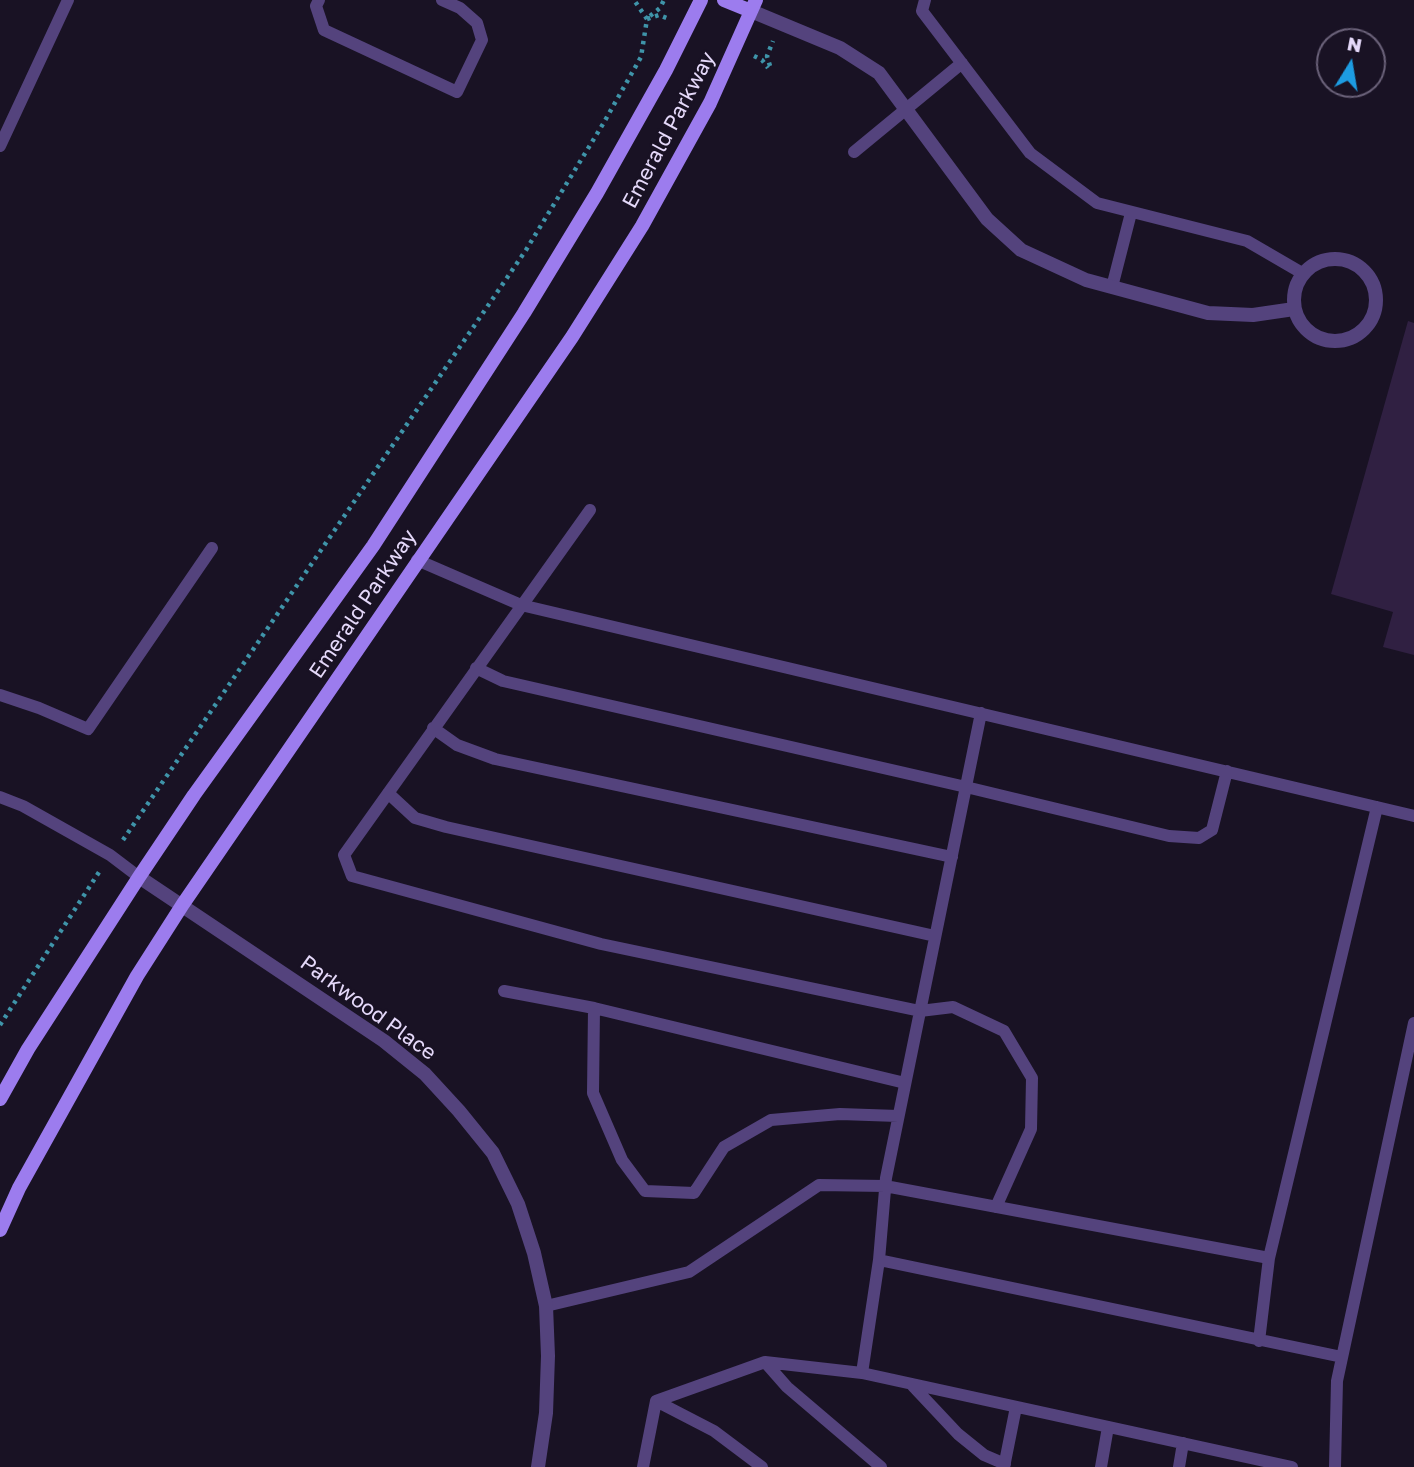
<!DOCTYPE html>
<html>
<head>
<meta charset="utf-8">
<style>
	body { margin:0 }
	#map { position:relative; width:1414px; height:1467px; overflow:hidden; background:#191224; font-family:"Golos Text",sans-serif }
	canvas { display:block }
	.north { position:absolute; left:1316px; top:28px; width:70px; height:70px; box-sizing:border-box; background:#191224; border:2px solid #6b627a; border-radius:50%; rotate:11deg; font-size:19px; font-weight:700; line-height:28px; text-align:center; color:#e5d9fa }
	.north::after { content:''; display:block; margin:auto; width:24px; height:32px; background:#1d9ce2; clip-path:polygon(50% 0,100% 100%,50% 72%,0 100%) }
</style>
</head>
<body>
<div id="map">
<canvas width="1414" height="1467"></canvas>
<div class="north">N</div>
</div>
<script>
const context = document.querySelector('canvas').getContext('2d');
context.lineJoin = 'round';
function fillPath(path, color) {
  context.fillStyle = color;
  context.fill(path, 'evenodd');
}
function toPath(rows) {
  const path = new Path2D();
  for (const r of rows) {
    if (r.length === 3) {
      path.moveTo(r[0] + r[2], r[1]);
      path.arc(r[0], r[1], r[2], 0, 2 * Math.PI);
      continue;
    }
    path.moveTo(r[0], r[1]);
    for (let i = 2; i < r.length; i += 2) path.lineTo(r[i], r[i + 1]);
  }
  return path;
}
function strokePath(path, color, width, dash) {
  context.strokeStyle = color;
  context.lineWidth = width;
  context.lineCap = dash ? 'butt' : 'round';
  context.setLineDash(dash || []);
  context.stroke(path);
}
function drawText(font, color, halo, rows, align = 'center') {
  context.font = font + ' "Golos Text",sans-serif';
  context.lineWidth = 5;
  context.setLineDash([]);
  context.textBaseline = 'middle';
  context.strokeStyle = halo;
  context.fillStyle = color;
  for (const [text, x, y, turn = 0] of rows) {
    context.save();
    context.translate(x, y);
    context.rotate((+turn || 0) * Math.PI / 180);
    context.textAlign = isNaN(turn) ? turn : align;
    if (halo) context.strokeText(text, 0, 0);
    context.fillText(text, 0, 0);
    context.restore();
  }
}
fillPath(toPath([
	[1408,321,1414,323,1414,655,1383,647,1393,612,1331,594]
]), '#302042');
strokePath(toPath([
	[650,16,660,8,664,0],
	[647,19,659,15,669,19],
	[754,56,762,60,768,68],
	[770,66,767,56,773,41],
	[123,840,526,250,603,124,641,57,647,19,634,0],
	[0,1025,101,869]
]), '#3f94a9', 4.5, [3.5, 5]);
strokePath(toPath([
	[319,0,316,6,324,30,457,92,482,40,477,23,460,8,442,0],
	[925,0,922,11,1030,153,1097,203,1247,241,1302,273],
	[0,146,68,0],
	[854,152,962,63],
	[1112,287,1131,213],
	[590,510,344,855,352,876,601,944,920,1011,953,1007,1004,1031,1032,1078,1031,1129,996,1207],
	[417,560,521,605,1414,816],
	[476,668,503,681,966,787,1169,836,1199,838,1212,830,1227,771],
	[0,695,39,708,88,729,212,548],
	[981,713,886,1178,879,1260,862,1373,1292,1467],
	[433,728,457,745,495,759,952,857],
	[388,793,415,818,446,827,935,936],
	[0,797,23,806,110,855,139,877],
	[504,991,594,1008],
	[898,1116,840,1114,771,1120,724,1147,694,1193,645,1191,622,1160,593,1093,594,1008,905,1083],
	[879,1260,1342,1357],
	[546,1306,689,1272,819,1185,885,1186,1269,1258,1377,807],
	[1259,1341,1269,1258],
	[765,1362,787,1387,881,1467],
	[911,1384,958,1434,984,1455,1005,1464],
	[656,1401,714,1431,762,1467],
	[643,1467,656,1401,765,1362,862,1373],
	[1004,1467,1016,1407],
	[1101,1467,1108,1427],
	[1179,1467,1183,1443],
	[1335,1467,1337,1381,1414,1023]
]), '#54437d', 12);
strokePath(toPath([
	[751,11,840,48,879,73,987,219,1021,250,1086,280,1208,313,1253,315,1294,309],
	[1335,300,41],
	[139,877,384,1041,425,1074,459,1111,493,1153,518,1204,534,1253,546,1306,548,1356,546,1413,538,1467]
]), '#54437d', 14);
strokePath(toPath([
	[724,0,751,11],
	[0,1099,28,1049,139,877,194,795,373,546,524,313,597,193,666,70,701,0],
	[0,1230,19,1188,137,976,183,904,572,337,642,226,710,103,756,0]
]), '#9c7cee', 14);
drawText('21px', '#e5d9fa', '#191224', [
	["Emerald Parkway",669,130,-62],
	["Emerald Parkway",363,604,-56],
	["Parkwood Place",368,1008,36]
]);
</script>
</body>
</html>
